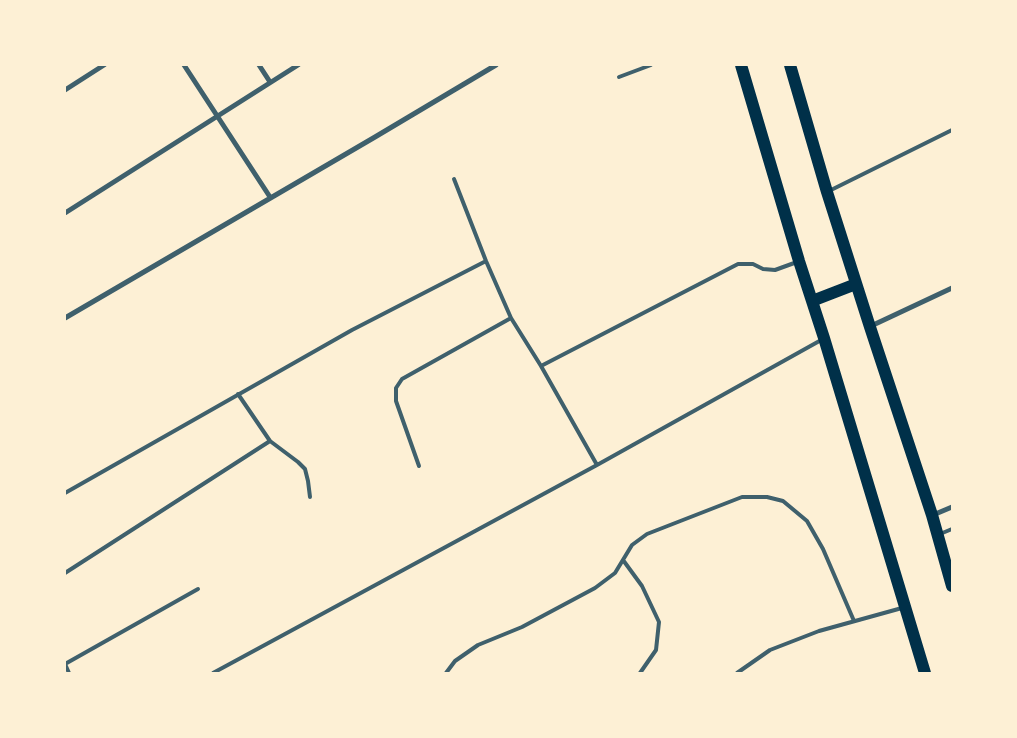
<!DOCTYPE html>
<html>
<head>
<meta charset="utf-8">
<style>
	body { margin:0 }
	#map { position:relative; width:1017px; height:738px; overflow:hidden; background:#fdf0d5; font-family:Helvetica,sans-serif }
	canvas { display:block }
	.frame { position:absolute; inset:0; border:66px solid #fdf0d5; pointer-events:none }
</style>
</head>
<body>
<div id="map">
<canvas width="1017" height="738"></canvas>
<div class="frame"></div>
</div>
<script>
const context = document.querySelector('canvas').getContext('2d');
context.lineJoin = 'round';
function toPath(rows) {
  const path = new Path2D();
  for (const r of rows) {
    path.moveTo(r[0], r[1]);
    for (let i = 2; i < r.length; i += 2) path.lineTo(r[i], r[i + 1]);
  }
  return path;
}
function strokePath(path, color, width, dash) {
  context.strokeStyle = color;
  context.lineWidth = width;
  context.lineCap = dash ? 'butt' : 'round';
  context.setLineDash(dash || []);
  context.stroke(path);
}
strokePath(toPath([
	[619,77,651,65],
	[454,179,486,261,511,318,541,366,597,465],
	[829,191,952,130],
	[541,366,738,264,753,264,763,269,775,270,797,262],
	[270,441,298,462,305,469,308,481,310,497],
	[419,466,396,401,396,388,402,379,511,318],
	[65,493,352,330,486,261],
	[940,534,952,529],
	[623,560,642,586,659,622,656,650,640,673],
	[65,573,270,441,238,394],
	[65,664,198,589],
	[65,664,69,673],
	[213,673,597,465,823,339],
	[446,673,455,661,478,645,522,627,595,588,615,573,632,545,647,534,742,497,767,497,783,501,807,521,823,549,854,621],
	[737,673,770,650,819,631,902,608]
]), '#3f606c', 4);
strokePath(toPath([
	[184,65,270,197],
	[259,65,270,82],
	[65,90,104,65],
	[65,213,298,65],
	[65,318,375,137,496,65],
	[871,326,952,288],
	[933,515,952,507]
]), '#3f606c', 5);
strokePath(toPath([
	[741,65,799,261,824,338,925,673],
	[790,65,827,192,870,327,932,515,952,586],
	[812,301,856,284]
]), '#003049', 12);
</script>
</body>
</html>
